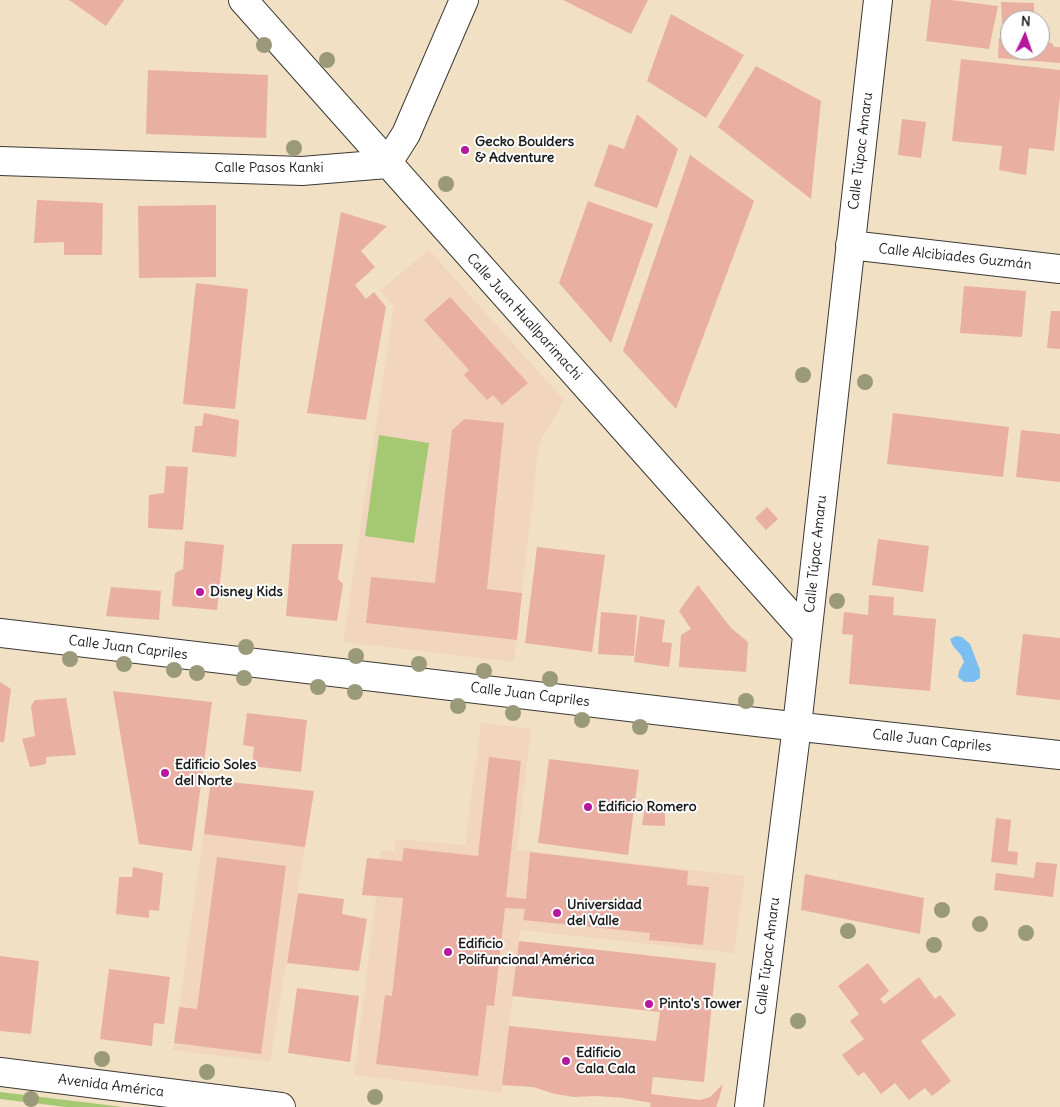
<!DOCTYPE html>
<html>
<head>
<meta charset="utf-8">
<style>
	body { margin:0 }
	#map { position:relative; width:1060px; height:1107px; overflow:hidden; background:#f1e0c3; font-family:Delius,sans-serif }
	canvas { display:block }
	.north { position:absolute; left:1000px; top:10px; width:50px; height:50px; box-sizing:border-box; background:#fff; border:1px solid #a4a4a4; border-radius:50%; rotate:3deg; font-size:14px; font-weight:700; line-height:20px; text-align:center; color:#1c1c1c }
	.north::after { content:''; display:block; margin:auto; width:18px; height:22px; background:#b5179e; clip-path:polygon(50% 0,100% 100%,50% 72%,0 100%) }
</style>
</head>
<body>
<div id="map">
<canvas width="1060" height="1107"></canvas>
<div class="north">N</div>
</div>
<script>
const context = document.querySelector('canvas').getContext('2d');
context.lineJoin = 'round';
function fillPath(path, color) {
  context.fillStyle = color;
  context.fill(path, 'evenodd');
}
function toPath(rows) {
  const path = new Path2D();
  for (const r of rows) {
    path.moveTo(r[0], r[1]);
    for (let i = 2; i < r.length; i += 2) path.lineTo(r[i], r[i + 1]);
  }
  return path;
}
function strokePath(path, color, width, dash) {
  context.strokeStyle = color;
  context.lineWidth = width;
  context.lineCap = dash ? 'butt' : 'round';
  context.setLineDash(dash || []);
  context.stroke(path);
}
function drawText(font, color, halo, rows, align = 'center') {
  context.font = font + ' Delius,sans-serif';
  context.lineWidth = 4;
  context.setLineDash([]);
  context.textBaseline = 'middle';
  context.strokeStyle = halo;
  context.fillStyle = color;
  for (const [text, x, y, turn = 0] of rows) {
    context.save();
    context.translate(x, y);
    context.rotate((+turn || 0) * Math.PI / 180);
    context.textAlign = isNaN(turn) ? turn : align;
    if (halo) context.strokeText(text, 0, 0);
    context.fillText(text, 0, 0);
    context.restore();
  }
}
fillPath(toPath([
	[429,250,564,400,539,444,514,662,343,642,394,306,380,290],
	[481,723,531,729,517,850,745,876,734,953,520,930,502,1093,354,1075,376,896,362,895,367,858,380,859,381,850,394,851,396,839,465,845],
	[211,780,314,791,270,1062,173,1050]
]), '#f2d5be');
fillPath(toPath([
	[379,435,429,443,414,543,365,536],
	[0,1092,123,1107,66,1107,0,1099]
]), '#a5c872');
fillPath(toPath([
	[956,636,962,637,970,644,980,670,980,678,974,682,964,682,958,677,959,671,964,662,961,655,953,646,950,639]
]), '#7bbef1');
fillPath(toPath([
	[69,0,124,0,106,26],
	[563,0,648,0,631,34],
	[931,0,951,0,998,6,989,49,926,41],
	[1001,2,1034,3,1034,20,1010,20,1010,25,1002,24],
	[671,14,744,55,706,118,647,81],
	[999,38,1010,39,1010,50,1040,50,1040,42,1052,43,1054,47,1060,47,1060,63,998,58],
	[961,59,1060,70,1060,96,1054,151,1029,148,1026,175,999,170,1002,146,952,141],
	[756,66,821,101,811,199,718,127],
	[148,70,268,75,266,138,146,134],
	[637,114,678,149,657,208,594,186,609,144,624,149],
	[902,119,926,122,921,158,898,155],
	[690,155,754,201,676,409,623,351],
	[37,200,103,203,102,255,64,255,64,242,34,243],
	[588,201,653,224,611,343,559,283],
	[216,205,216,277,139,278,138,206],
	[341,212,387,226,361,251,375,267,355,285,366,299,374,292,386,307,366,420,307,413],
	[196,283,248,289,235,409,183,404],
	[964,286,1026,291,1022,337,960,333],
	[450,297,528,383,502,405,493,395,487,400,464,375,469,370,424,320],
	[1051,311,1060,311,1060,349,1047,348],
	[204,413,239,420,236,457,192,452,195,426,202,426],
	[893,413,1009,427,1003,477,887,464],
	[465,419,504,423,487,589,522,593,517,640,366,623,371,577,435,583,452,430],
	[1021,430,1060,434,1060,482,1016,477],
	[166,466,188,467,183,530,148,528,149,495,164,493],
	[767,507,778,519,766,530,755,518],
	[878,539,929,546,923,592,872,585],
	[185,541,224,545,217,610,172,606,175,573,183,569],
	[292,544,343,544,338,579,343,584,337,621,286,616],
	[537,547,605,555,592,652,525,643],
	[698,585,731,628,748,642,746,672,679,667,681,635,691,629,679,611],
	[111,587,161,591,159,620,106,616],
	[869,595,894,597,893,615,936,619,930,691,849,684,853,635,842,634,844,612,868,615],
	[601,612,637,615,634,656,598,654],
	[640,616,665,620,662,642,672,643,669,667,634,662],
	[1023,634,1060,638,1060,700,1016,695],
	[0,682,11,689,4,742,0,742],
	[113,691,212,702,192,851,139,844],
	[66,698,76,755,46,757,46,764,30,767,22,739,35,736,31,706,35,700],
	[247,713,307,720,301,772,252,766,254,747,243,745],
	[489,757,521,761,506,897,526,899,530,852,688,871,687,885,709,887,703,945,649,940,650,933,523,920,525,909,505,908,494,1006,487,1005,478,1076,376,1064,385,995,392,996,403,898,362,895,367,858,402,861,404,848,478,856],
	[549,759,639,770,628,855,538,843],
	[211,780,314,791,305,847,204,834],
	[645,807,665,809,665,826,642,825],
	[996,818,1011,820,1008,851,1018,852,1017,865,991,862],
	[217,857,286,866,261,1054,174,1043,179,1007,197,1009],
	[1036,862,1057,864,1053,897,994,890,996,873,1034,878],
	[133,867,163,873,159,911,149,910,149,918,116,914,119,877,132,877],
	[805,874,924,898,920,934,801,910],
	[298,893,344,899,342,914,367,919,359,971,287,963],
	[519,941,716,963,704,1082,653,1077,651,1094,700,1100,710,1097,723,1084,719,1099,716,1107,650,1107,651,1103,623,1098,596,1096,574,1097,555,1094,533,1087,502,1085,509,1026,656,1041,660,1012,512,996],
	[0,956,39,961,31,1034,0,1031],
	[868,963,889,991,880,999,884,1004,919,977,935,999,940,995,956,1015,921,1041,951,1081,932,1096,925,1088,909,1100,895,1083,881,1094,864,1072,858,1076,842,1055,864,1039,850,1021,859,1014,838,986],
	[109,969,170,977,164,1024,154,1023,152,1046,100,1039],
	[297,988,359,996,350,1062,288,1053]
]), '#e9afa3');
const minor = toPath([
	[243,0,807,634],
	[0,161,302,171,387,164,406,134,464,0],
	[850,245,1060,269],
	[0,633,765,723,1060,755],
	[749,1107,797,726,878,0]
]);
const major = toPath([
	[0,1072,281,1107]
]);
strokePath(minor, '#3c3935', 30);
strokePath(major, '#3c3935', 30);
strokePath(minor, '#fff', 28);
strokePath(major, '#fff', 28);
context.fillStyle = '#9a9a7a';
for (const [x, y] of [
	[264,45],
	[327,60],
	[294,148],
	[446,184],
	[803,375],
	[865,382],
	[837,601],
	[246,647],
	[356,656],
	[70,659],
	[124,664],
	[419,664],
	[174,670],
	[484,671],
	[197,673],
	[244,678],
	[550,679],
	[318,687],
	[355,692],
	[746,701],
	[458,706],
	[513,713],
	[582,720],
	[640,727],
	[942,910],
	[980,924],
	[848,931],
	[1026,933],
	[934,945],
	[798,1021],
	[102,1059],
	[207,1072],
	[375,1097],
	[31,1099]
]) {
  context.beginPath();
  context.arc(x, y, 8, 0, 2 * Math.PI);
  context.fill();
}
for (const [x, y, r, color] of [
	[465,150,5,"#b5179e"],
	[200,592,5,"#b5179e"],
	[165,773,5,"#b5179e"],
	[588,807,5,"#b5179e"],
	[557,913,5,"#b5179e"],
	[448,952,5,"#b5179e"],
	[649,1004,5,"#b5179e"],
	[566,1061,5,"#b5179e"]
]) {
  const dot = new Path2D();
  dot.arc(x, y, r, 0, 2 * Math.PI);
  context.fillStyle = color;
  context.fill(dot);
  strokePath(dot, '#fff', 2);
}
drawText('bold 14px', '#1c1c1c', '#fff', [
	["Gecko Boulders",475,142],
	["& Adventure",475,158],
	["Disney Kids",210,592],
	["Edificio Soles",175,765],
	["del Norte",175,781],
	["Edificio Romero",598,807],
	["Universidad",567,905],
	["del Valle",567,921],
	["Edificio",458,944],
	["Polifuncional América",458,960],
	["Pinto's Tower",659,1004],
	["Edificio",576,1053],
	["Cala Cala",576,1069]
], 'left');
drawText('14px', '#1c1c1c', '#fff', [
	["Calle Túpac Amaru",861,151,-83],
	["Calle Pasos Kanki",269,168],
	["Calle Alcibiades Guzmán",955,257,6],
	["Calle Juan Huallparimachi",524,317,48],
	["Calle Túpac Amaru",816,554,-84],
	["Calle Juan Capriles",128,648,7],
	["Calle Juan Capriles",530,695,7],
	["Calle Juan Capriles",932,741,6],
	["Calle Túpac Amaru",768,956,-83],
	["Avenida América",111,1086,7]
]);
</script>
</body>
</html>
